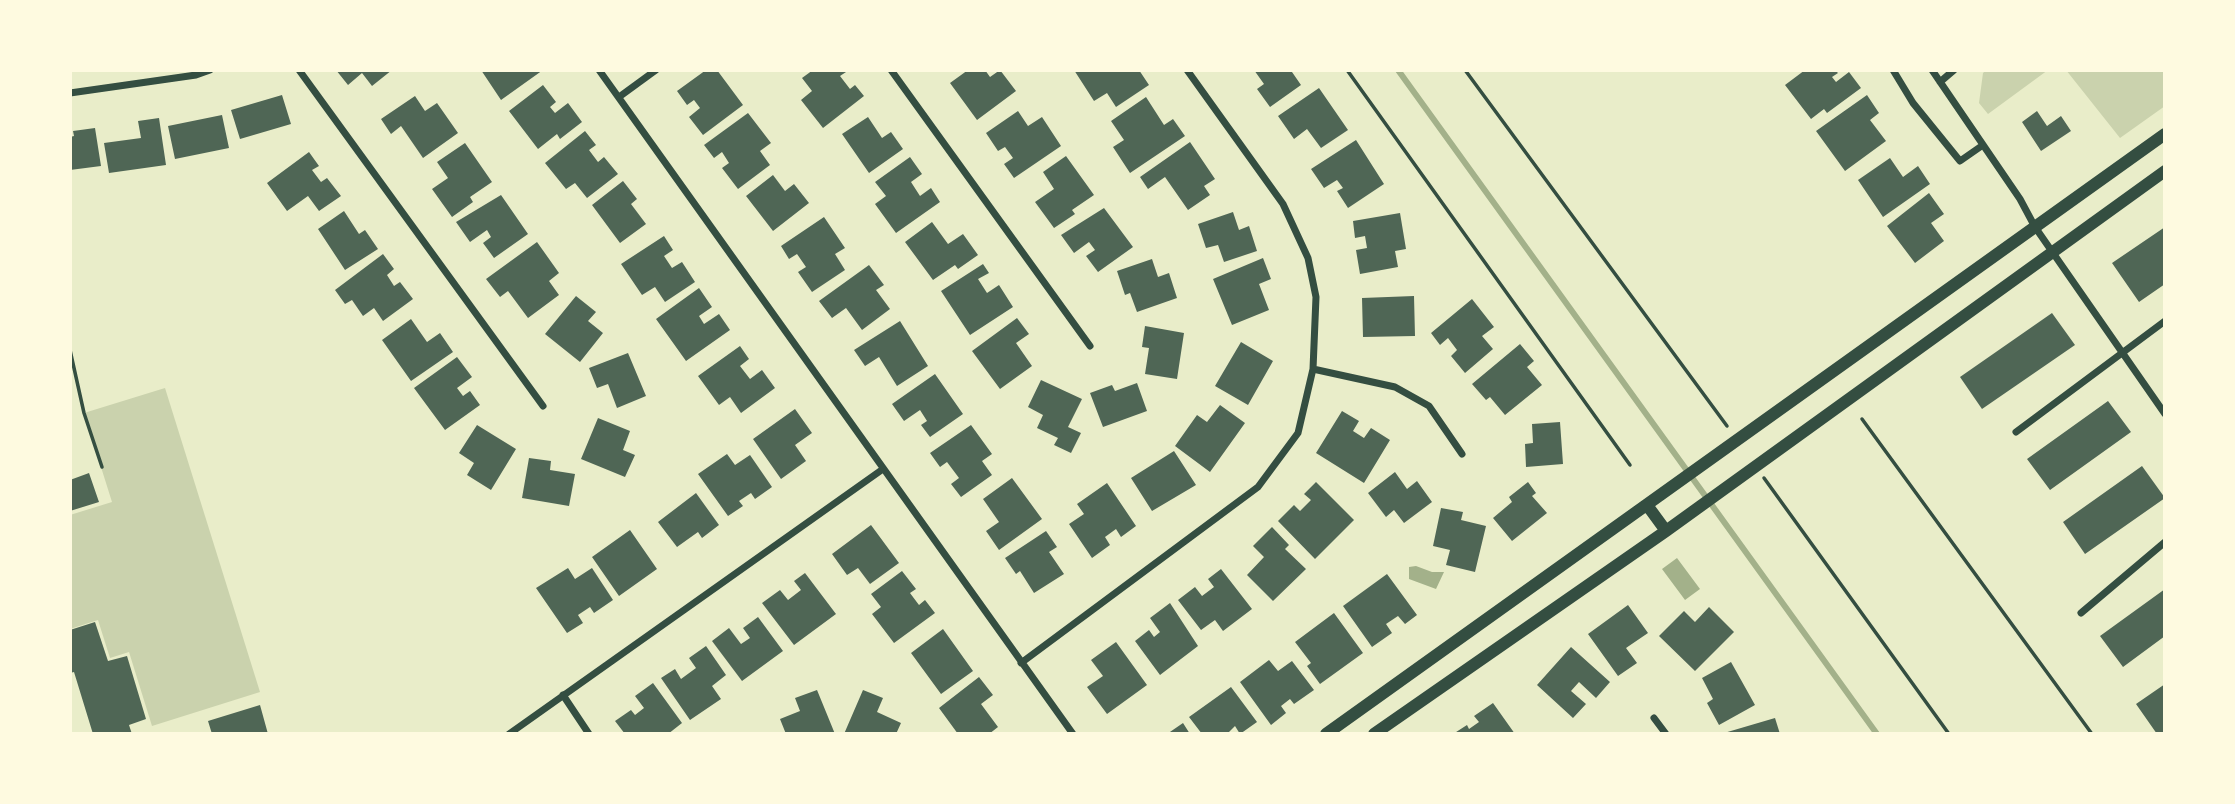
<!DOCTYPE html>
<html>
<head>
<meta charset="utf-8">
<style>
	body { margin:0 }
	#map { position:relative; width:2235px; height:804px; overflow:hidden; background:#e9edc9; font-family:Figtree,sans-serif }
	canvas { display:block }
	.frame { position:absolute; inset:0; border:72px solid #fefae0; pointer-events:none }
</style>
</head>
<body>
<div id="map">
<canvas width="2235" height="804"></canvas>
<div class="frame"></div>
</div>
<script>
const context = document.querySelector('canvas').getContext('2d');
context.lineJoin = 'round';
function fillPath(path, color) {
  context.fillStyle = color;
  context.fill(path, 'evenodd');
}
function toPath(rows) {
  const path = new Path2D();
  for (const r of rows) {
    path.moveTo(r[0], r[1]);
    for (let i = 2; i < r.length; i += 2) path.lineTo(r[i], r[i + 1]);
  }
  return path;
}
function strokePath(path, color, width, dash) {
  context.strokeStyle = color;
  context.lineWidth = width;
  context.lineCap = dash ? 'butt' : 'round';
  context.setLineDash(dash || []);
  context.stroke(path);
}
fillPath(toPath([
	[1986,70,2048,70,1988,114,1979,103,1983,73],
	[2066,70,2165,70,2165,106,2120,138],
	[165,388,260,692,152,726,129,652,110,658,98,620,70,629,70,515,112,502,84,413]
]), '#cad2ad');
fillPath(toPath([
	[1677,558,1700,589,1685,600,1662,569],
	[1416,566,1432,572,1444,572,1436,589,1409,579,1409,567]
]), '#a3b18a');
strokePath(toPath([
	[1398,70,1877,734]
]), '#a3b18a', 6);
fillPath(toPath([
	[336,70,392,70,372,86,362,73,348,85],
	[481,70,543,70,501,100],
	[706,70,717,70,743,105,703,135,689,117,700,108,694,100,687,105,677,91],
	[813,70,849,70,840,76,850,89,855,85,864,96,823,128,801,100,812,91,802,78],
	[968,70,985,70,990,77,1000,70,1016,91,977,120,950,83],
	[1074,70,1139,70,1149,85,1116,107,1107,93,1094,101],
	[1254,70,1295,70,1292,72,1301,85,1270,107,1257,89,1264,84],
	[1805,70,1835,70,1838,73,1832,77,1836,82,1849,72,1861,88,1827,113,1824,109,1811,119,1785,85],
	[543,85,556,102,550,107,555,113,568,103,582,122,560,139,557,134,538,149,509,111],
	[1319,88,1348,130,1321,148,1307,129,1294,139,1278,116],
	[282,95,291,124,240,139,231,110],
	[1867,95,1879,113,1870,120,1886,141,1845,171,1816,131],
	[415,96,425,111,437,103,458,133,423,158,401,126,391,134,381,119],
	[1146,97,1164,125,1173,119,1185,136,1130,173,1113,147,1124,140,1111,121],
	[1018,111,1028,126,1042,117,1061,146,1014,178,1004,164,1013,158,1005,147,998,151,986,133],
	[2037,111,2047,126,2061,116,2071,131,2041,151,2022,122],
	[748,113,771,143,760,151,770,165,738,189,722,168,729,163,722,152,714,158,704,145],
	[222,115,229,148,175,159,168,126],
	[868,117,882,138,891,132,903,149,869,173,842,134],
	[159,118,166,165,109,173,104,143,141,138,138,121],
	[95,128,101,166,70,170,70,137,74,136,73,131],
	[585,131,596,145,589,150,598,162,604,157,618,174,587,198,575,183,566,189,545,163],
	[1356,140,1384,184,1348,208,1337,191,1343,188,1337,180,1324,188,1311,169],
	[1190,142,1215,179,1204,186,1210,195,1188,210,1165,177,1148,189,1140,177],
	[465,143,492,182,470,197,473,202,452,217,432,189,448,178,437,162],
	[309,152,319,166,312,170,321,182,327,178,341,196,319,211,308,196,287,211,267,183],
	[1066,156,1094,195,1072,210,1075,214,1054,228,1035,202,1054,189,1043,172],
	[910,157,922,174,911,182,920,196,931,188,940,202,896,233,875,204,886,196,875,182],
	[1890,158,1903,177,1918,166,1930,184,1883,217,1858,180],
	[773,175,785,191,794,184,809,203,773,231,746,196],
	[623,181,637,199,631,204,646,224,620,243,592,205],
	[1929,193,1944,214,1931,223,1944,241,1915,263,1887,226],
	[501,195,528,234,494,258,483,243,491,237,487,230,470,242,456,222],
	[1104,208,1133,247,1098,272,1086,256,1095,250,1089,242,1074,253,1061,235],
	[344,211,359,234,365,230,378,249,345,270,318,229],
	[1233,212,1239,230,1249,226,1257,251,1224,262,1218,245,1206,248,1198,224],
	[1400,213,1406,249,1395,251,1398,267,1360,274,1356,250,1367,248,1365,236,1355,238,1353,221],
	[824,217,845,248,835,254,845,270,812,292,798,272,806,267,797,254,789,259,781,246],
	[932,222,948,244,963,234,978,255,958,269,955,265,933,280,905,242],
	[2165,227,2165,284,2139,302,2112,263],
	[664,236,673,250,664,256,672,268,682,262,695,282,665,302,655,287,642,295,621,264],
	[537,242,559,273,549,281,559,295,528,318,508,291,500,297,486,279],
	[383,254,394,269,387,275,394,286,400,282,413,299,383,321,374,308,363,316,352,300,345,304,335,290],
	[1263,258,1271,279,1259,284,1269,310,1232,325,1213,279],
	[1152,259,1158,277,1169,273,1177,298,1137,312,1130,293,1125,295,1117,271],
	[983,264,989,273,978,279,987,293,999,285,1013,307,970,335,941,291],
	[869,265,884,285,876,290,890,309,862,330,846,308,832,318,819,301],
	[699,288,712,307,699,316,704,324,719,314,730,330,686,361,656,319],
	[576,296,596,312,588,321,603,333,580,362,545,334],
	[1414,296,1415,336,1363,337,1362,298],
	[1472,299,1494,327,1482,336,1493,349,1465,373,1451,356,1457,350,1448,338,1440,345,1431,333],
	[2052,313,2075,345,1982,409,1960,377],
	[1017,318,1029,334,1016,343,1032,366,1000,389,972,351],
	[411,319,427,342,440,333,453,352,411,381,382,340],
	[900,321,928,366,897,386,879,357,865,366,854,350],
	[1145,326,1184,333,1177,379,1145,374,1149,348,1142,347],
	[1241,342,1273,361,1248,405,1215,386],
	[1520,344,1534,361,1527,367,1542,385,1505,415,1490,397,1486,400,1472,384],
	[740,346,749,359,740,366,750,379,762,370,775,388,741,413,730,397,719,405,698,376],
	[628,353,646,396,617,408,608,384,597,388,589,368],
	[457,357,472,377,457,388,463,396,470,391,480,405,445,430,414,388],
	[935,374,963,414,930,437,921,425,927,421,920,410,904,421,892,404],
	[1041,380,1082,399,1068,427,1081,433,1071,453,1054,445,1058,438,1037,428,1043,415,1028,407],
	[1137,383,1147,411,1103,427,1090,393,1112,385,1115,391],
	[2108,401,2131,432,2050,490,2027,459],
	[1220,405,1245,423,1210,472,1175,446,1197,415,1207,422],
	[795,409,812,433,795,445,806,461,781,479,753,439],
	[1342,411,1359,421,1353,431,1364,438,1371,428,1390,440,1364,483,1316,453],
	[598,418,630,431,623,450,635,455,625,477,581,459],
	[1560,422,1563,464,1526,467,1525,444,1533,443,1532,424],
	[477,425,516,449,491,490,467,475,474,463,459,453],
	[971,425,992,454,982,461,992,475,961,497,951,484,959,478,947,462,940,467,930,453],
	[1174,451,1196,485,1152,511,1131,478],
	[727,454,735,465,750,455,772,487,755,499,751,493,739,501,743,506,728,516,698,474],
	[529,458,551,461,550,470,575,474,569,506,522,498],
	[2142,466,2165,498,2085,554,2063,522],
	[1395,472,1407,489,1417,481,1432,502,1404,523,1394,510,1386,517,1368,493],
	[89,473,99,502,70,511,70,480],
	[1012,478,1042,519,999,550,986,531,999,522,983,499],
	[1316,482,1354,520,1315,559,1278,521,1294,505,1300,511,1311,500,1304,494],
	[1528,482,1536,493,1532,496,1547,513,1512,541,1493,518,1512,502,1509,497],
	[1107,483,1136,526,1121,537,1116,529,1105,537,1110,545,1092,558,1069,524,1084,514,1077,504],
	[696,493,719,525,702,538,698,532,677,547,658,522],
	[1441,508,1463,512,1461,520,1486,526,1475,572,1446,565,1450,550,1433,546],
	[871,525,899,563,870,584,858,568,847,575,832,554],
	[1272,527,1289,545,1285,549,1306,569,1273,601,1247,575,1264,557,1253,546],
	[630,530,657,569,619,596,592,557],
	[1046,531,1057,547,1049,552,1064,574,1034,593,1020,571,1016,574,1005,558],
	[568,568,575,579,592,568,613,600,594,613,590,607,578,615,583,623,567,633,536,588],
	[1221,569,1252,609,1223,631,1215,620,1201,630,1178,600,1195,587,1202,596,1214,587,1208,579],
	[902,571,916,589,910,593,919,605,925,600,935,613,894,643,872,614,881,607,871,594],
	[805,573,836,614,794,645,762,603,780,590,788,600,801,590,794,581],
	[1387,574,1417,615,1405,624,1398,616,1386,624,1392,633,1372,647,1343,606],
	[2165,589,2165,636,2123,667,2100,636],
	[1170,603,1198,646,1160,675,1135,641,1149,630,1154,637,1160,632,1150,618],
	[1628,605,1648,633,1626,648,1637,663,1618,676,1588,634],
	[1709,607,1734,632,1695,671,1659,636,1684,611,1695,622],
	[1334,613,1363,653,1320,684,1307,666,1311,663,1295,642],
	[758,617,783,651,742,681,712,641,729,628,741,644,750,638,743,628],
	[95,622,108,661,127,656,146,719,129,725,132,734,93,734,74,672,70,673,70,630],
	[943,629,973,671,941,694,911,653],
	[1116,642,1147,685,1107,714,1087,687,1103,676,1091,660],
	[706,646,726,675,712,686,721,699,690,720,661,678,675,669,681,679,696,668,689,658],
	[1571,647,1610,682,1596,698,1579,682,1571,691,1586,704,1573,718,1537,685],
	[1269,660,1278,671,1292,661,1314,690,1294,704,1290,699,1281,706,1286,713,1271,725,1240,682],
	[1731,662,1755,705,1719,725,1707,703,1713,699,1702,678],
	[979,677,993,695,981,704,998,727,989,734,958,734,939,708],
	[653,683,682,723,668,734,625,734,615,721,631,710,635,715,644,708,635,696],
	[2165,684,2165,734,2157,734,2136,704],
	[1231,687,1257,722,1240,734,1235,726,1227,734,1202,734,1189,717],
	[817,690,835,734,786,734,780,719,800,711,795,698],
	[863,690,883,698,877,712,901,723,896,734,844,734],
	[1493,703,1515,734,1453,734,1467,725,1469,729,1479,722,1474,716],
	[260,705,268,734,212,734,208,721],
	[1775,718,1780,734,1724,734,1724,733],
	[1183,723,1190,734,1167,734]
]), '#4f6655');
strokePath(toPath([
	[1347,70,1630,465],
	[1465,70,1727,426],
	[70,350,84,413,102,467],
	[1862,419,2092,734],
	[1764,478,1949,734]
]), '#344e41', 3.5);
strokePath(toPath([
	[299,70,543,406],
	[599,70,1073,734],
	[891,70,1090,346],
	[1893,70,1913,103,1960,161,1983,145],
	[1932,70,2020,199,2035,227,2165,414],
	[1940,82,1954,70],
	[70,93,196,75,210,70],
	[619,97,656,70],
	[1313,369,1395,387,1429,406,1462,454],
	[2016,432,2165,321],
	[2081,613,2165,542],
	[1021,663,1258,487,1298,433,1313,369,1316,297,1308,258,1283,204,1187,70],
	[563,695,589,734],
	[1654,718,1666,734],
	[509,734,883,469]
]), '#344e41', 7);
strokePath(toPath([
	[1647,505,1666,531],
	[1326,734,2165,134],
	[1374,734,1666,531,2165,171]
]), '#344e41', 12);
</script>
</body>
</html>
